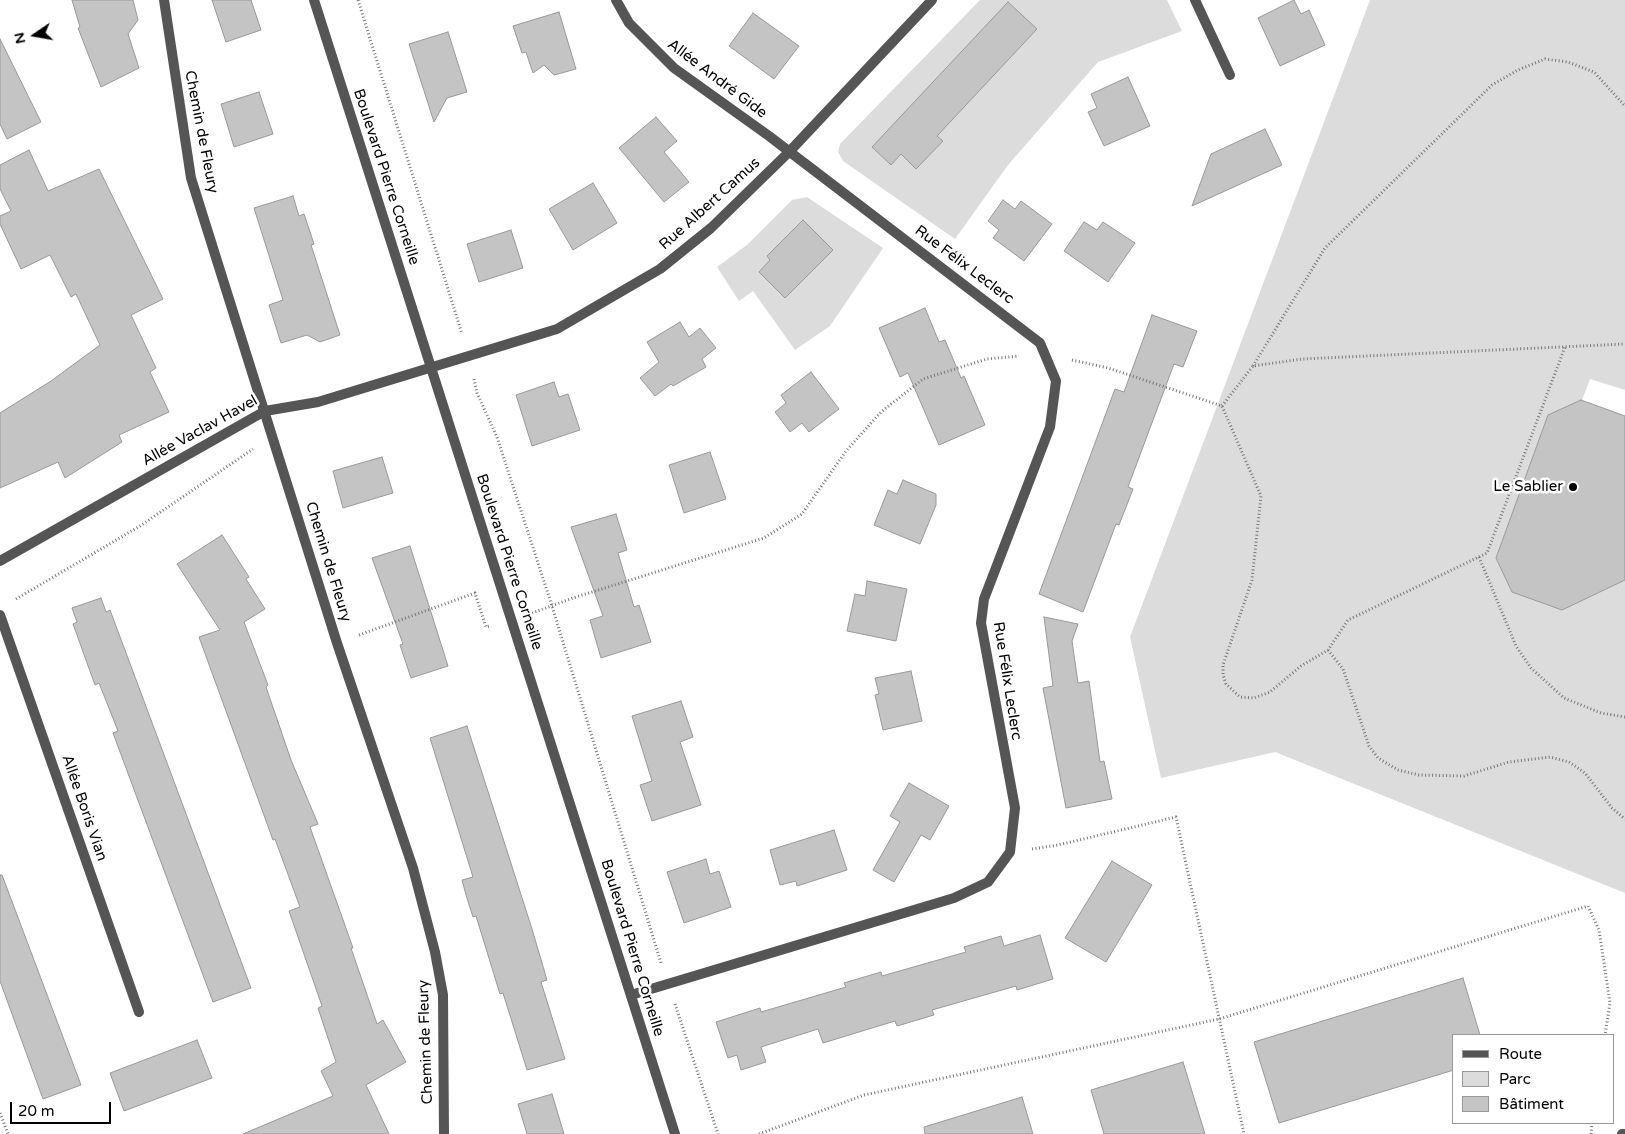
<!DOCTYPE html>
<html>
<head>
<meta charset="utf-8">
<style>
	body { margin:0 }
	#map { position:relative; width:1625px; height:1134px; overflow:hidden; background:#fff; font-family:"Varela Round",sans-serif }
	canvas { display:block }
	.legend { position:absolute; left:1452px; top:1034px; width:162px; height:90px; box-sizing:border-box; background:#fff; border:1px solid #999; margin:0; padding:6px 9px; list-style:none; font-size:15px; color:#000 }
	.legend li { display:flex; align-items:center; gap:10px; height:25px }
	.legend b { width:25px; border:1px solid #999 }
	.north { position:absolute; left:10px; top:10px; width:50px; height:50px; -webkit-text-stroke:4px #fff; paint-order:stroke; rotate:258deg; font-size:14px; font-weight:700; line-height:20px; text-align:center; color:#000 }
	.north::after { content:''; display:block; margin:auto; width:18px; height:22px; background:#000; clip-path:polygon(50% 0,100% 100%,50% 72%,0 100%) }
	.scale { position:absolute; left:10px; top:1102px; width:101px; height:22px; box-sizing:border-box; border:2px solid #000; border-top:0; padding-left:6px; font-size:15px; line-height:18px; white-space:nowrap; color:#000; -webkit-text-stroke:4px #fff; paint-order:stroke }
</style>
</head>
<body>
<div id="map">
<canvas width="1625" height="1134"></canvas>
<ul class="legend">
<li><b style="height:6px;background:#555"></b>Route</li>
<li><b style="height:14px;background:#dcdcdc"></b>Parc</li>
<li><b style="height:14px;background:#c4c4c4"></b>Bâtiment</li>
</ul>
<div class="north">N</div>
<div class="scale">20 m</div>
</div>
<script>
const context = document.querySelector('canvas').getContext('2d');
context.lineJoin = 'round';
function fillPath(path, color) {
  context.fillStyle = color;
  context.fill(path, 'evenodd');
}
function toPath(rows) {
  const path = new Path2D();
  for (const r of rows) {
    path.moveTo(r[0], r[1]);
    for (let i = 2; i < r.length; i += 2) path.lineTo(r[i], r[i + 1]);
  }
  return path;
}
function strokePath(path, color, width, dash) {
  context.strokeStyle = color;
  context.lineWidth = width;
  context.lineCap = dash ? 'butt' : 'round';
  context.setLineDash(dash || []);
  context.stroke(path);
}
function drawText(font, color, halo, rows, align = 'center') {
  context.font = font + ' "Varela Round",sans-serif';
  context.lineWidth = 5;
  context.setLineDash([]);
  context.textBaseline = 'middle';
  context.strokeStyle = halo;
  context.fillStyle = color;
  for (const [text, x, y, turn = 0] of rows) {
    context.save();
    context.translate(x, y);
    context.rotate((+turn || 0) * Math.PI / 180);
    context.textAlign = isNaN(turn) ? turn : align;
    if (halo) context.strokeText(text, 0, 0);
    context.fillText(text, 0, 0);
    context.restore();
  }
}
fillPath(toPath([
	[980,0,1167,0,1182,31,1098,62,1008,165,955,239,843,161,838,152,840,144],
	[1370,0,1625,0,1625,390,1590,379,1582,400,1548,415,1496,558,1512,592,1562,610,1625,580,1625,893,1275,752,1161,778,1130,637],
	[807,197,883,248,830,326,795,350,753,291,739,301,717,267,747,245,792,200]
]), '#dcdcdc');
const building = toPath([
	[72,0,133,0,138,20,128,34,139,68,101,87,78,28,80,27,72,0],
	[212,0,251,0,261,30,226,42,212,0],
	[1294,0,1301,14,1309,10,1325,45,1280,66,1258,18,1294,0],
	[1008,2,1037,29,937,136,943,141,916,169,901,154,891,165,872,147,1008,2],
	[559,12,576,69,554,75,544,65,533,73,526,52,522,53,513,26,559,12],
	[753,13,799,46,774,79,729,46,753,13],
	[448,32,467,92,447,98,434,122,409,44,448,32],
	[0,39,41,122,7,139,0,124,0,39],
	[1128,77,1150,126,1104,146,1088,112,1097,108,1091,94,1128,77],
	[259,92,273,134,234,147,221,104,259,92],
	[656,117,677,141,664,152,689,182,664,202,619,148,656,117],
	[1265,129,1282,165,1192,206,1211,154,1265,129],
	[29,150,48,191,99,169,163,299,131,315,156,368,150,372,169,412,119,435,122,442,65,478,58,462,0,488,0,413,51,381,100,345,76,294,71,297,50,255,21,269,0,224,0,216,11,211,0,189,0,165,29,150],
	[593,183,617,223,573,250,549,209,593,183],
	[293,196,299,216,304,214,314,244,311,245,340,335,320,342,307,335,281,343,269,305,283,300,254,208,293,196],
	[1003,200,1015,209,1021,201,1052,224,1024,261,993,238,999,230,988,221,1003,200],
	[803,220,833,250,785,298,759,272,770,260,767,256,803,220],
	[1084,222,1097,230,1103,222,1135,243,1108,282,1064,251,1084,222],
	[511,230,523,268,479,282,467,244,511,230],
	[925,308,939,342,945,340,961,378,964,376,985,425,939,445,908,373,900,377,879,328,925,308],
	[1152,315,1197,331,1183,367,1174,364,1128,487,1133,489,1119,525,1116,524,1083,612,1039,594,1115,389,1124,392,1152,315],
	[680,322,689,337,700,328,716,348,702,359,706,367,673,386,671,384,655,396,640,378,659,362,647,342,680,322],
	[811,372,839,409,809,432,802,423,790,432,775,412,786,403,781,395,811,372],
	[554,382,559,397,568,394,580,430,532,446,516,395,554,382],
	[1581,400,1625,416,1625,580,1562,610,1512,592,1496,558,1548,415,1581,400],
	[710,452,726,499,684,513,669,465,710,452],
	[382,457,393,493,343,508,333,471,382,457],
	[903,480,936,494,936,505,920,544,874,525,888,490,897,494,903,480],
	[616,514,627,550,618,553,634,607,639,605,651,642,601,658,590,620,603,616,571,527,616,514],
	[222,535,249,577,246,579,265,609,244,622,268,685,266,687,291,760,318,824,310,827,353,948,351,948,377,1024,383,1020,406,1062,366,1085,389,1134,243,1134,333,1096,321,1071,336,1062,318,1008,322,1006,289,911,300,907,275,839,273,840,199,637,220,630,177,564,222,535],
	[410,546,448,666,411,678,400,645,403,644,372,558,410,546],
	[867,581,907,589,896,641,847,631,855,594,865,596,867,581],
	[101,598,106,612,110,610,251,988,213,1002,113,733,118,731,99,683,95,685,73,624,77,622,72,608,101,598],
	[1044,617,1078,624,1072,641,1078,683,1089,681,1100,762,1104,761,1112,799,1066,808,1043,688,1053,686,1044,617],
	[911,671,922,721,883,730,875,695,879,694,875,678,911,671],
	[681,701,693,737,680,742,701,805,652,821,640,785,652,781,632,716,681,701],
	[467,726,532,929,547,980,541,982,565,1059,527,1070,503,993,500,994,476,916,473,917,466,895,462,880,473,877,430,738,467,726],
	[909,783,949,806,930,840,921,835,894,882,873,870,900,822,890,816,909,783],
	[834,830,847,870,797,886,796,881,780,885,770,850,834,830],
	[706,859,710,874,719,871,731,907,684,923,667,872,706,859],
	[1112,861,1152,885,1106,962,1065,938,1112,861],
	[0,875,2,875,81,1085,43,1099,0,981,0,875],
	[1040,935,1053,979,1017,990,1016,986,932,1010,934,1015,897,1026,895,1021,823,1043,818,1029,761,1047,766,1062,741,1070,737,1055,728,1058,716,1022,760,1008,761,1012,846,987,844,983,881,972,882,976,966,952,964,947,1001,936,1004,946,1040,935],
	[1463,978,1480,1035,1454,1035,1454,1070,1279,1123,1254,1042,1463,978],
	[197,1040,212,1078,124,1111,110,1073,197,1040],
	[1183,1062,1205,1134,1104,1134,1091,1090,1183,1062],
	[552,1094,564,1134,527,1134,518,1104,552,1094],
	[1022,1097,1033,1134,925,1134,924,1127,1022,1097]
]);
fillPath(building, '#c4c4c4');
strokePath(building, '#999', 1);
strokePath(toPath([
	[358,0,462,334],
	[1072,360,1108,368,1222,406,1261,496,1252,580,1223,665,1223,675,1226,684,1240,697,1254,698,1270,692,1301,666,1328,650,1348,620,1487,553,1565,347],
	[1253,366,1325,248,1492,85,1518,70,1545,59,1568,62,1594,72,1625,106],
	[474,379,477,393,497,437,552,606,661,963],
	[1222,406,1253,366,1302,359,1625,344],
	[1479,557,1516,646,1531,668,1564,698,1601,713,1625,717],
	[16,599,140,526,253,449],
	[532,613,573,598,764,538,802,514,846,451,881,412,923,379,987,359,1019,356],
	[359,635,475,593,486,627,490,626],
	[1328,650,1343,669,1369,746,1378,758,1398,770,1419,775,1464,776,1509,762,1550,757,1569,762,1585,773,1612,808,1625,819],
	[1032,849,1058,845,1176,817,1244,1134],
	[675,1004,718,1134],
	[0,1113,8,1134],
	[759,1134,864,1095,1219,1019,1588,906,1599,930,1610,1003,1605,1035],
	[1591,1134,1592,1123]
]), '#777', 3, [1, 2.5]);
strokePath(toPath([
	[1622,1134,1625,1134]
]), '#555', 10);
strokePath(toPath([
	[164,0,191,178,337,643,413,868,435,952,443,995,444,1134],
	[616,0,629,23,674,68,769,136,1040,343,1056,381,1050,427,984,599,981,623,1015,808,1010,852,988,882,954,898,631,995],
	[1195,0,1230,75],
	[0,561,265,411,318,402,557,329,660,269,711,228,789,152,932,0],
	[0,615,139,1012]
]), '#555', 10);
strokePath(toPath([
	[314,0,675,1134]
]), '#555', 10);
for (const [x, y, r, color] of [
	[1573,487,5,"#000"]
]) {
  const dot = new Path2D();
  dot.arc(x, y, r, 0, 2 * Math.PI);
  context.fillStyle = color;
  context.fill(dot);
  strokePath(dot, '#fff', 2);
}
drawText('15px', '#000', '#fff', [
	["Allée André Gide",717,79,37],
	["Chemin de Fleury",201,132,79],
	["Boulevard Pierre Corneille",386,177,72],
	["Rue Albert Camus",710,204,-42],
	["Rue Félix Leclerc",964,265,37],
	["Allée Vaclav Havel",200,431,-29],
	["Chemin de Fleury",328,562,73],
	["Boulevard Pierre Corneille",509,562,72],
	["Rue Félix Leclerc",1007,681,81],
	["Allée Boris Vian",84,808,71],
	["Boulevard Pierre Corneille",632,948,73],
	["Chemin de Fleury",426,1042,-92]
]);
drawText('15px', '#000', '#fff', [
	["Le Sablier",1563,487]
], 'right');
</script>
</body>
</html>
